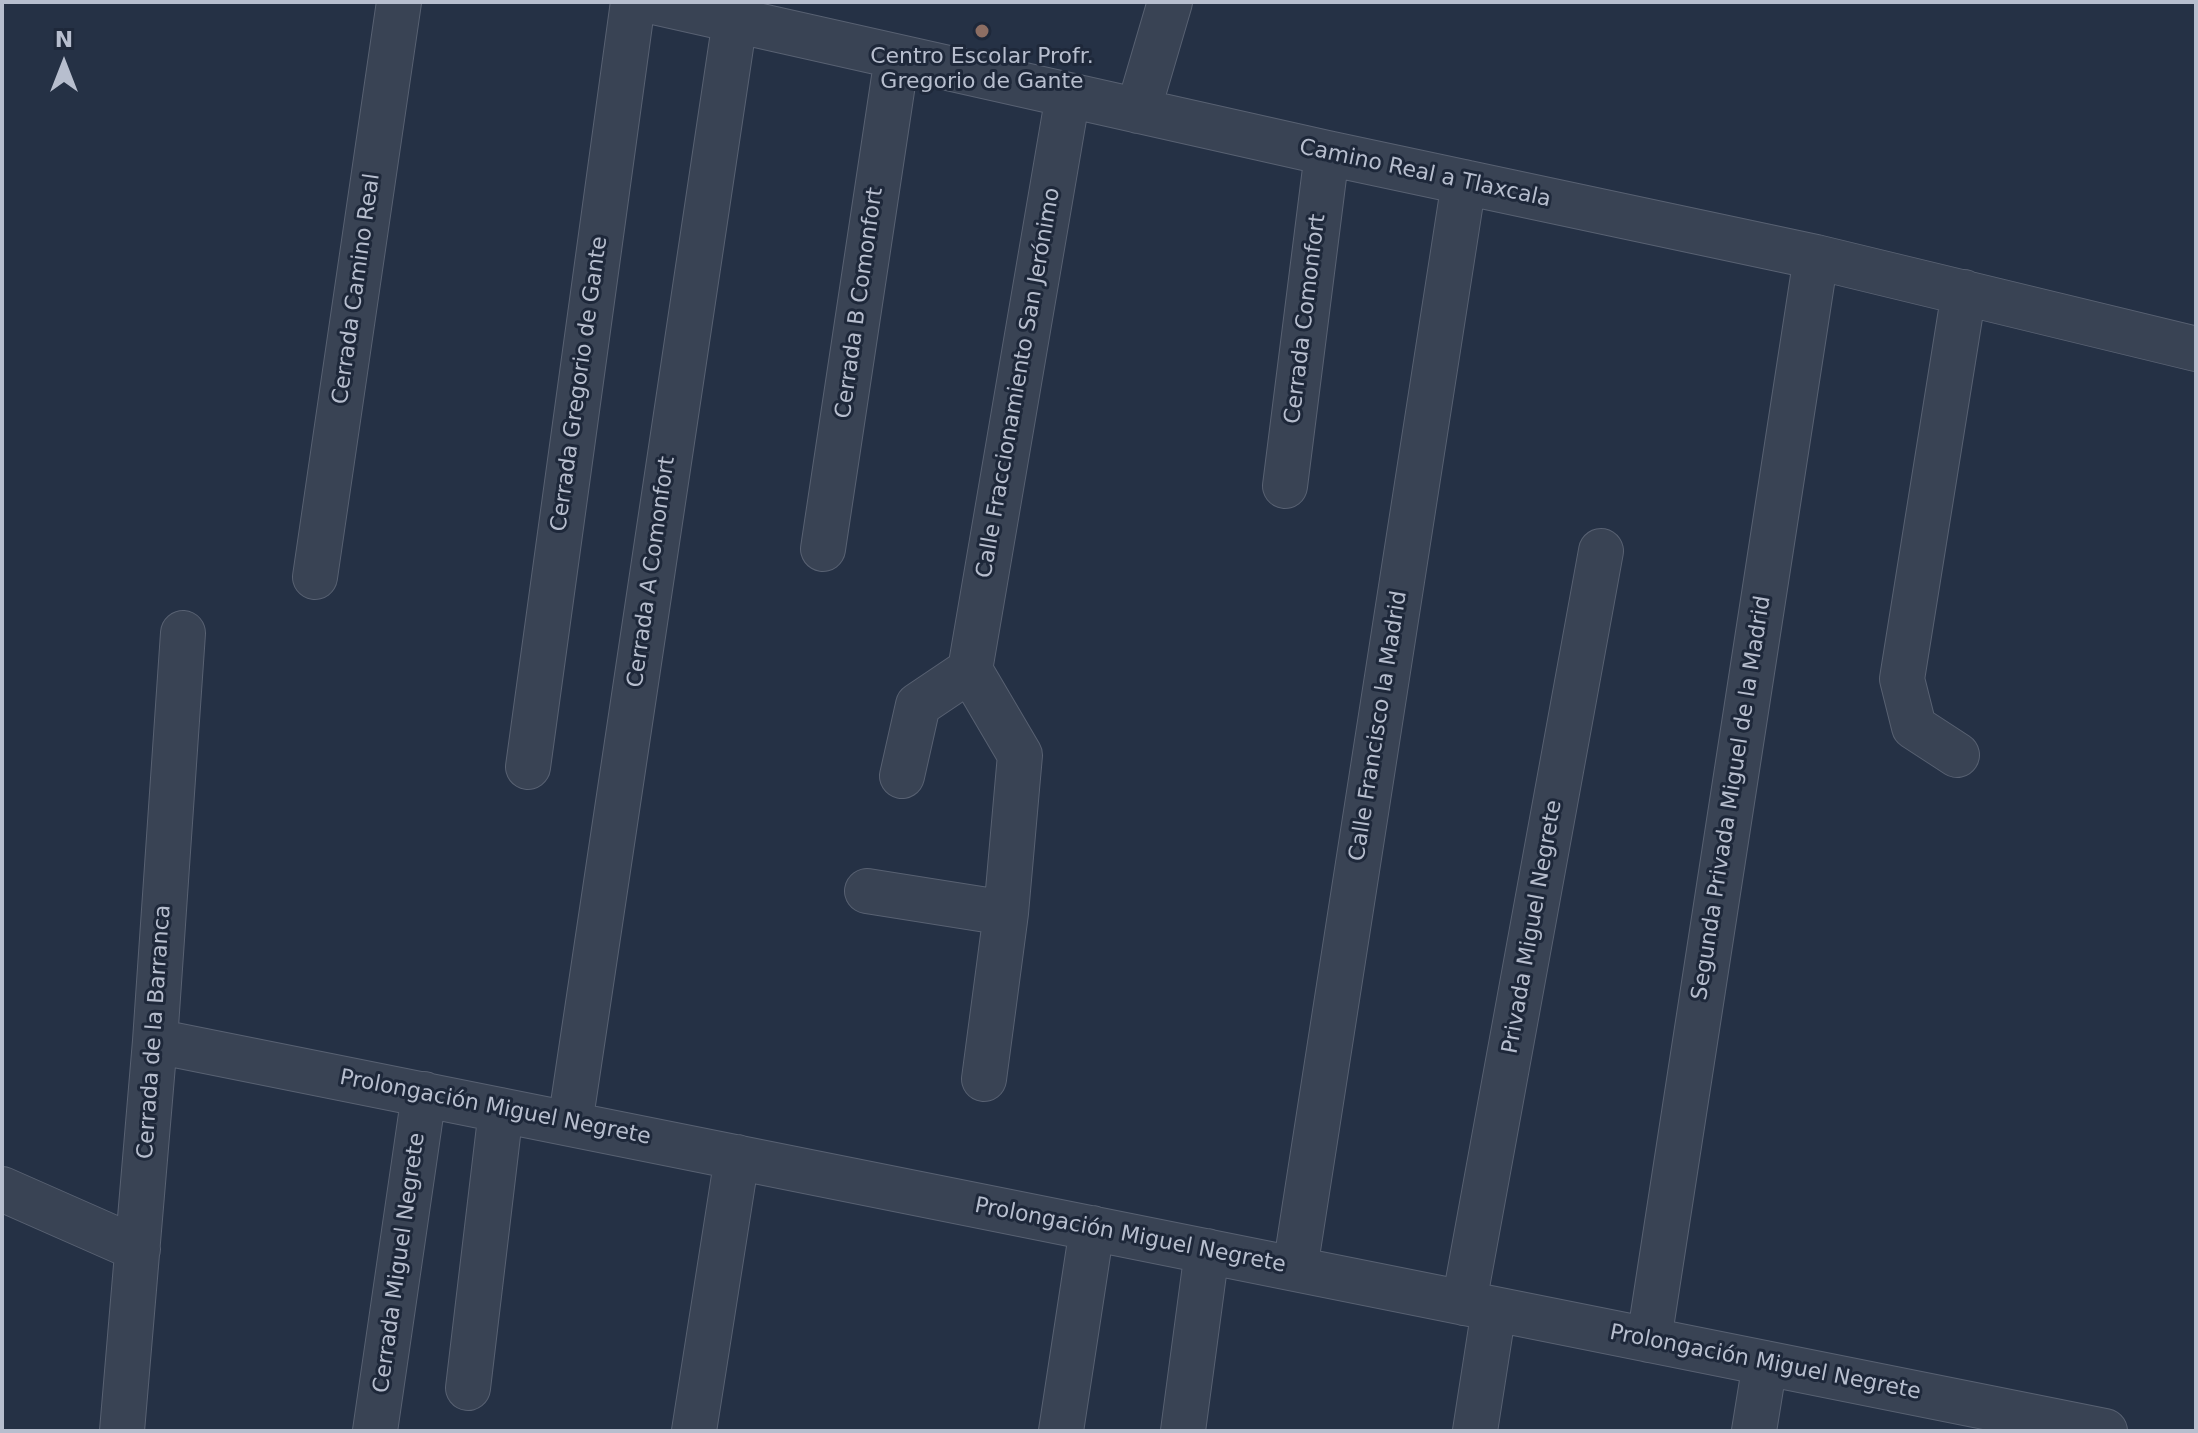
<!DOCTYPE html>
<html>
<head>
<meta charset="utf-8">
<style>
	body { margin:0 }
	#map { position:relative; width:2198px; height:1433px; overflow:hidden; background:#253145; font-family:"DejaVu Sans",sans-serif }
	canvas { display:block }
	.frame { position:absolute; inset:0; border:4px solid #b7bece; pointer-events:none }
	.north { position:absolute; left:24px; top:24px; width:80px; height:80px; -webkit-text-stroke:6px #1e283a; paint-order:stroke; rotate:0deg; font-size:22px; font-weight:700; line-height:32px; text-align:center; color:#b7bece }
	.north::after { content:''; display:block; margin:auto; width:28px; height:36px; background:#b7bece; clip-path:polygon(50% 0,100% 100%,50% 72%,0 100%) }
</style>
</head>
<body>
<div id="map">
<canvas width="2198" height="1433"></canvas>
<div class="frame"></div>
<div class="north">N</div>
</div>
<script>
const context = document.querySelector('canvas').getContext('2d');
context.lineJoin = 'round';
function toPath(rows) {
  const path = new Path2D();
  for (const r of rows) {
    path.moveTo(r[0], r[1]);
    for (let i = 2; i < r.length; i += 2) path.lineTo(r[i], r[i + 1]);
  }
  return path;
}
function strokePath(path, color, width, dash) {
  context.strokeStyle = color;
  context.lineWidth = width;
  context.lineCap = dash ? 'butt' : 'round';
  context.setLineDash(dash || []);
  context.stroke(path);
}
function drawText(font, color, halo, rows, align = 'center') {
  context.font = font + ' "DejaVu Sans",sans-serif';
  context.lineWidth = 6;
  context.setLineDash([]);
  context.textBaseline = 'middle';
  context.strokeStyle = halo;
  context.fillStyle = color;
  for (const [text, x, y, turn = 0] of rows) {
    context.save();
    context.translate(x, y);
    context.rotate((+turn || 0) * Math.PI / 180);
    context.textAlign = isNaN(turn) ? turn : align;
    if (halo) context.strokeText(text, 0, 0);
    context.fillText(text, 0, 0);
    context.restore();
  }
}
const minor = toPath([
	[654,2,1327,153,1816,257,2196,349],
	[1138,111,1170,2],
	[1285,486,1327,153],
	[823,549,897,57],
	[315,577,399,2],
	[970,670,1068,95],
	[970,670,1020,755,1006,913,984,1079],
	[1957,755,1914,727,1902,679,1964,292],
	[528,767,633,2],
	[902,776,918,705,970,670],
	[867,891,1006,913],
	[155,1041,2105,1431],
	[570,1124,735,20],
	[2,1189,138,1249],
	[1295,1269,1464,182],
	[1464,1303,1601,551],
	[1649,1340,1816,257],
	[468,1388,501,1110],
	[122,1431,155,1041,183,633],
	[375,1431,424,1094],
	[694,1431,737,1157],
	[1061,1431,1092,1228],
	[1183,1431,1207,1251],
	[1475,1431,1494,1309],
	[1754,1431,1765,1363]
]);
strokePath(minor, '#586172', 46);
strokePath(minor, '#394354', 44);
for (const [x, y, r, color] of [
	[982,31,8,"#8d6e63"]
]) {
  const dot = new Path2D();
  dot.arc(x, y, r, 0, 2 * Math.PI);
  context.fillStyle = color;
  context.fill(dot);
  strokePath(dot, '#1e283a', 3);
}
drawText('22px', '#b7bece', '#1e283a', [
	["Centro Escolar Profr.",982,57],
	["Gregorio de Gante",982,82]
]);
drawText('22px', '#b7bece', '#1e283a', [
	["Camino Real a Tlaxcala",1425,174,12],
	["Cerrada Camino Real",357,289,-82],
	["Cerrada B Comonfort",860,303,-82],
	["Cerrada Comonfort",1306,319,-83],
	["Calle Fraccionamiento San Jerónimo",1019,383,-80],
	["Cerrada Gregorio de Gante",580,384,-82],
	["Cerrada A Comonfort",652,572,-82],
	["Calle Francisco la Madrid",1379,726,-81],
	["Segunda Privada Miguel de la Madrid",1732,798,-81],
	["Privada Miguel Negrete",1533,927,-80],
	["Cerrada de la Barranca",155,1032,-86],
	["Prolongación Miguel Negrete",495,1108,11],
	["Prolongación Miguel Negrete",1130,1236,11],
	["Cerrada Miguel Negrete",400,1263,-82],
	["Prolongación Miguel Negrete",1765,1363,11]
]);
</script>
</body>
</html>
